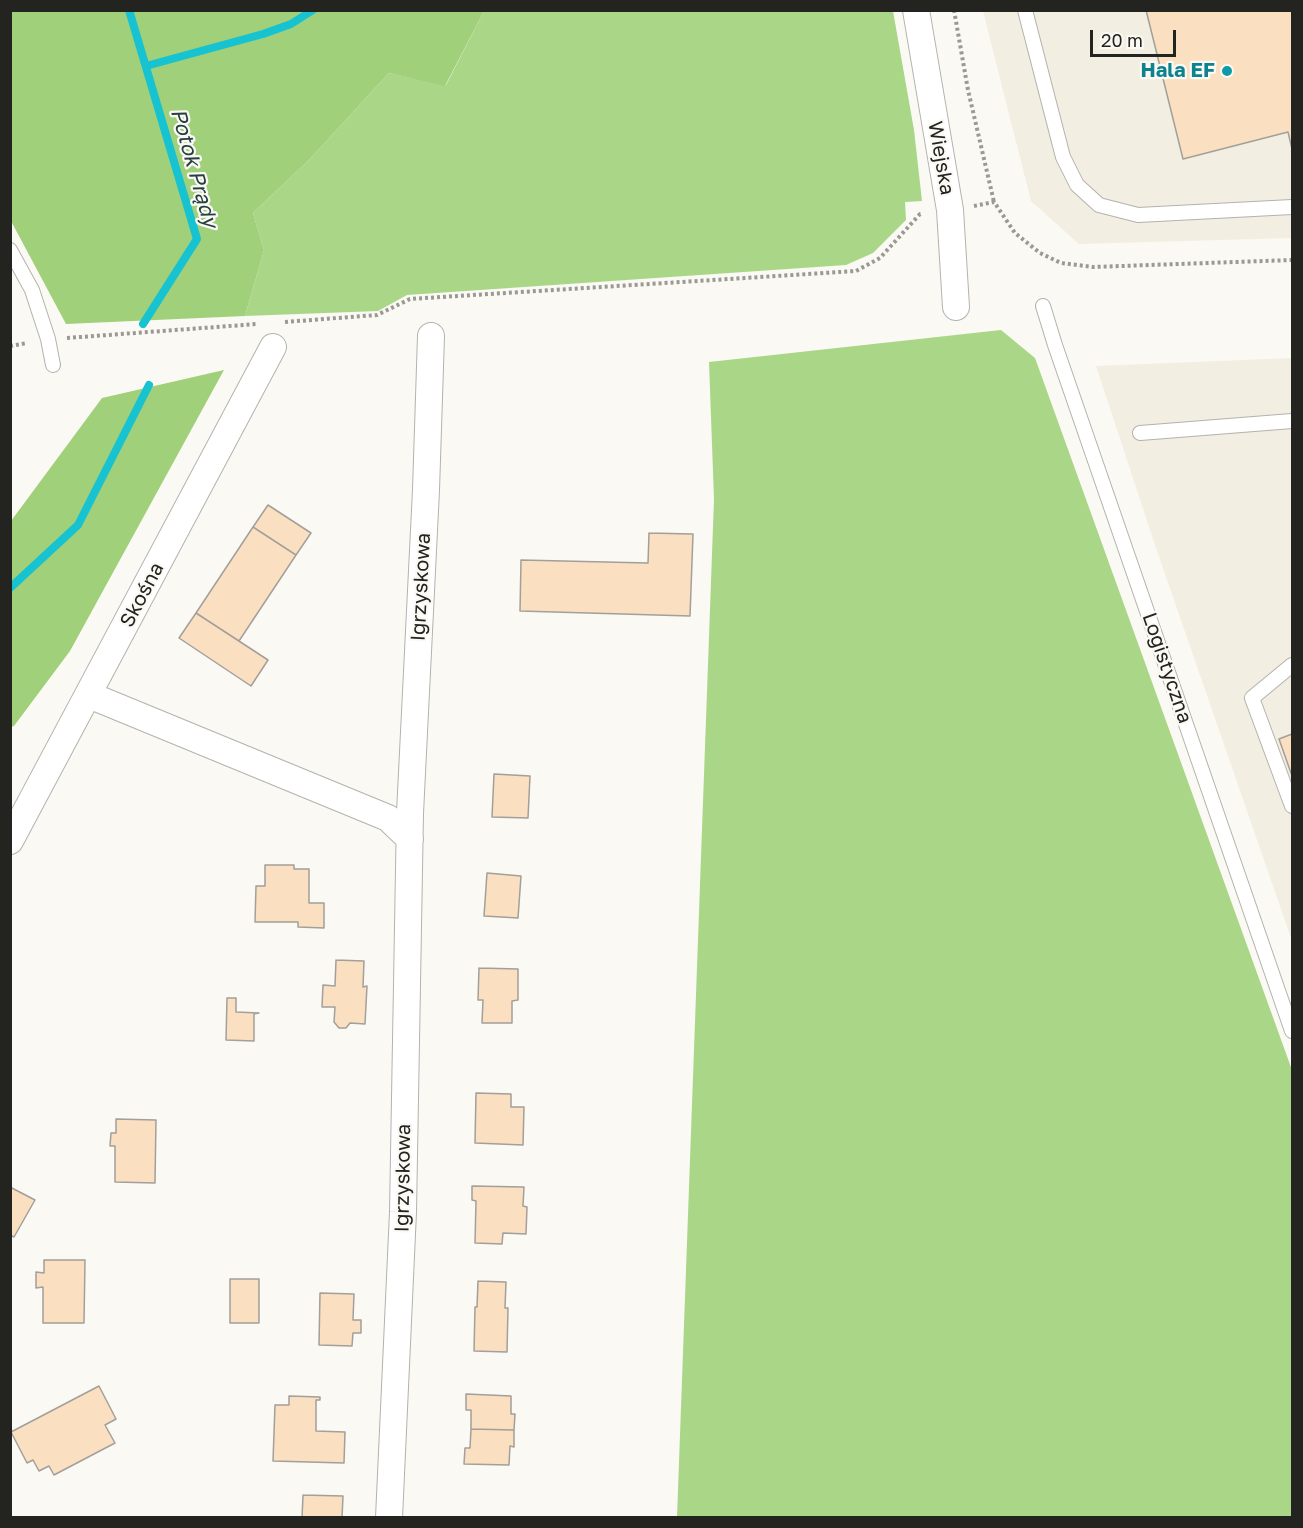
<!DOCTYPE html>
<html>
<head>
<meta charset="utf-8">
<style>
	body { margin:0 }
	#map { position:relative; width:1303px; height:1528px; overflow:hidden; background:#fbf9f3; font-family:"Golos Text",sans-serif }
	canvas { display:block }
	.frame { position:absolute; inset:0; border:12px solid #232320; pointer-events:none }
	.scale { position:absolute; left:1090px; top:30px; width:86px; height:27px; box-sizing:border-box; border:3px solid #232320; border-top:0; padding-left:8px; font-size:18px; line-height:21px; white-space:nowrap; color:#232320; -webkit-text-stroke:4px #fbf9f3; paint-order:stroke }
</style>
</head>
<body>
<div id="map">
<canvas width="1303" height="1528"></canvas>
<div class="frame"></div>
<div class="scale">20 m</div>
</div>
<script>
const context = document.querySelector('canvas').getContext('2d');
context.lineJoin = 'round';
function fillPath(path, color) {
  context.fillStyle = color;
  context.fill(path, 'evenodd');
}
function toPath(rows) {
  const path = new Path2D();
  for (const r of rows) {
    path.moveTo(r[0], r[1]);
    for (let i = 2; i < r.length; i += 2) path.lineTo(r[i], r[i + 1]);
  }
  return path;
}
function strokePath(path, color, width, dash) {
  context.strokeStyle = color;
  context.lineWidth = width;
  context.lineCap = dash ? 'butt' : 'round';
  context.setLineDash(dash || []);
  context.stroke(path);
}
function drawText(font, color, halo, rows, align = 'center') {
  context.font = font + ' "Golos Text",sans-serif';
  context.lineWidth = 4.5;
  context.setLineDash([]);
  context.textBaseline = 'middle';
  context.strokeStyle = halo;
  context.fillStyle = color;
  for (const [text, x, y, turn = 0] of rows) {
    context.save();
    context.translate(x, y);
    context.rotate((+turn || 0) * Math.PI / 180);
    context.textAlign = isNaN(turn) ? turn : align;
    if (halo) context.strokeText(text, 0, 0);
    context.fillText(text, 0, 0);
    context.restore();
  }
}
fillPath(toPath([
	[983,11,1292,11,1292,238,1079,244,1031,201],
	[1292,358,1292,941,1156,548,1096,366]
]), '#f2eee1');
fillPath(toPath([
	[484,11,893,11,914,130,922,201,905,202,906,220,873,253,846,265,407,295,378,311,245,316,264,250,253,213,309,160,389,73,446,85],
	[1001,330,1035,358,1292,1070,1292,1517,677,1517,714,499,709,362]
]), '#aad688');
fillPath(toPath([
	[10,11,11,10,484,11,445,86,389,73,309,160,253,213,264,250,245,316,66,324,11,221],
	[224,370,70,651,14,726,11,727,11,521,102,398]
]), '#a0d07a');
strokePath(toPath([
	[129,10,197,239,143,324],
	[146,66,263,34,291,24,313,10],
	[10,588,78,525,149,385]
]), '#17c2d1', 8);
const building = toPath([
	[1146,10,1292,10,1292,149,1288,132,1183,159,1146,10],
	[268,505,311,533,296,555,253,527,268,505],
	[253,527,296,555,239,641,196,613,253,527],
	[649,533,693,534,690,616,520,611,521,560,648,563,649,533],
	[196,613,268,660,251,686,179,638,196,613],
	[1292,734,1292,776,1279,739,1292,734],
	[494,774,530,776,528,818,492,817,494,774],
	[265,865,294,865,294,869,309,869,309,903,324,903,324,928,298,927,298,922,255,922,256,886,265,886,265,865],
	[487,873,521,876,518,918,484,916,487,873],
	[336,960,364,961,363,987,367,986,365,1024,350,1023,346,1028,339,1028,334,1022,335,1007,322,1007,323,985,335,986,336,960],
	[479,968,518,969,518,1000,512,1001,512,1023,482,1023,483,1000,478,1000,479,968],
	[227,998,236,998,236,1012,259,1013,254,1014,254,1041,226,1040,227,998],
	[476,1093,511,1094,511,1107,524,1107,523,1145,475,1143,476,1093],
	[116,1119,156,1120,155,1183,115,1182,115,1146,110,1146,111,1133,116,1133,116,1119],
	[472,1186,524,1187,523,1206,527,1207,526,1234,503,1233,502,1244,475,1243,476,1201,472,1200,472,1186],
	[10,1187,35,1200,14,1237,10,1235,10,1187],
	[44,1260,85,1260,84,1323,43,1323,43,1287,36,1288,36,1272,44,1273,44,1260],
	[230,1279,259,1279,259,1323,230,1323,230,1279],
	[478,1281,506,1282,505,1308,508,1308,507,1352,474,1351,475,1307,477,1307,478,1281],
	[320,1293,354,1294,353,1320,361,1320,361,1333,353,1333,352,1346,319,1345,320,1293],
	[99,1386,116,1419,105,1425,115,1443,54,1475,49,1466,39,1471,33,1460,27,1463,11,1432,99,1386],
	[466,1394,511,1396,511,1414,515,1414,514,1430,471,1429,471,1410,466,1410,466,1394],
	[289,1396,320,1397,320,1400,316,1400,316,1431,345,1432,344,1463,273,1461,275,1405,289,1405,289,1396],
	[471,1429,514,1430,514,1447,510,1446,509,1465,464,1464,465,1448,470,1448,471,1429],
	[303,1495,343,1496,342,1518,302,1518,303,1495]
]);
fillPath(building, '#fadfc1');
strokePath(building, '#a39f9a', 1.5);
const lane = toPath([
	[1025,10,1063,157,1077,185,1099,205,1138,215,1292,207],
	[10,250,32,290,48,339,53,365],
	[1043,306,1055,345,1292,1031],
	[1140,433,1292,421],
	[1292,665,1252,698,1292,806]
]);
const street = toPath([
	[916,10,950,210,956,307],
	[89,695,388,818,410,839],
	[10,841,273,347],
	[389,1518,403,1212,410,813,426,490,431,336]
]);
strokePath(lane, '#b4b2ad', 16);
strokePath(street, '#b4b2ad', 28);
strokePath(toPath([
	[954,10,968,90,994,202],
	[974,206,994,202,1015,233,1040,253,1061,263,1093,267,1292,260],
	[285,322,377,315,410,299,856,271,880,258,920,214,923,214],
	[67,338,257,324],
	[10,346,27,343]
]), '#9a9994', 4, [3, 3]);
strokePath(lane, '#fff', 14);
strokePath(street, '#fff', 26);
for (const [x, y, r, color] of [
	[1227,71,6,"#0f9aa8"]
]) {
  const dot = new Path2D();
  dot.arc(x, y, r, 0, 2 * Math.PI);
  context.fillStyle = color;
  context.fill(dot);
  strokePath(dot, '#fbf9f3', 2);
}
drawText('bold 20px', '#0d838f', '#fbf9f3', [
	["Hala EF",1215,71]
], 'right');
drawText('20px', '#232320', '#fbf9f3', [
	["Wiejska",941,158,80],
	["Igrzyskowa",421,587,-87],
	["Skośna",142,595,-62],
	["Logistyczna",1167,668,71],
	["Igrzyskowa",403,1178,-89]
]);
drawText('italic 21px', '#263f42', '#fbf9f3', [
	["Potok Prądy",194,168,74]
]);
</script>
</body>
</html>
